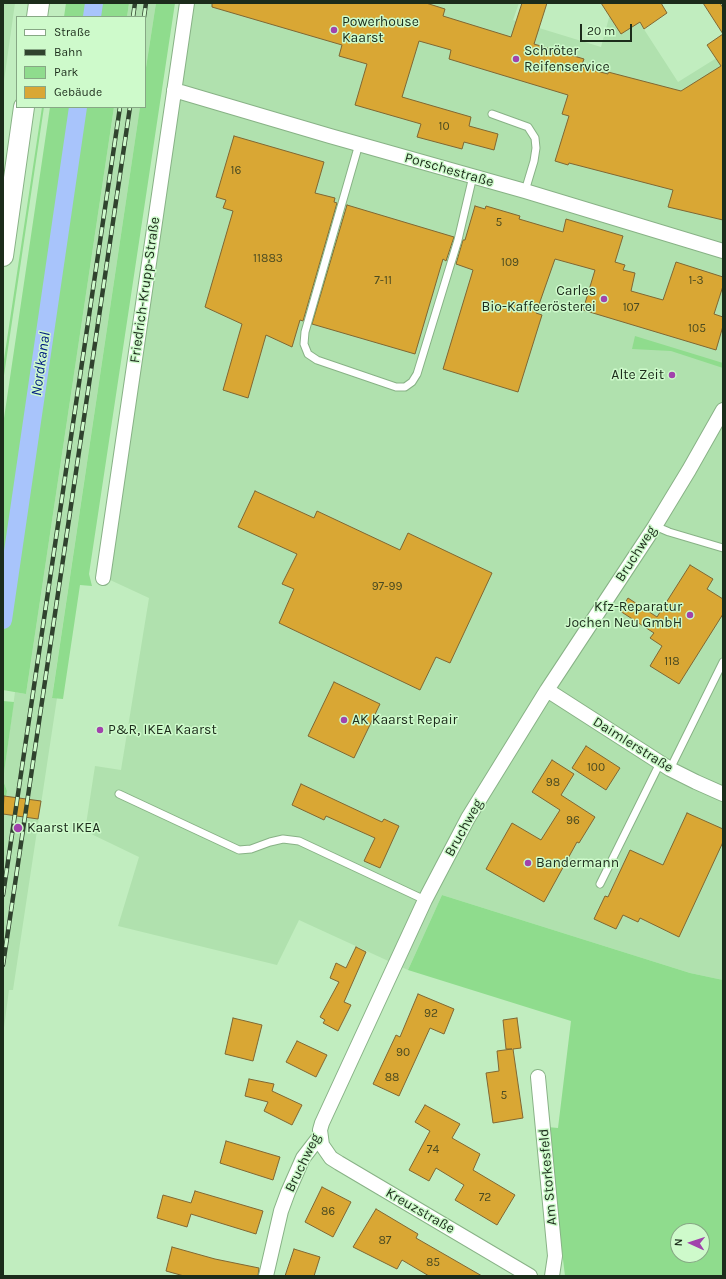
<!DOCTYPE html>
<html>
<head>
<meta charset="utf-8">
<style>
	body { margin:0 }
	#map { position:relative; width:726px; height:1279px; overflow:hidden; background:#c1edbf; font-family:Karla,sans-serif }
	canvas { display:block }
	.frame { position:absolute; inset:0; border:4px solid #1c2c1b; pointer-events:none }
	.legend { position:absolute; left:16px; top:16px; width:130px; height:92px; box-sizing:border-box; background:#cefacb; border:1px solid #87a885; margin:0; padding:5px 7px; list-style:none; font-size:12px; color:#1c2c1b }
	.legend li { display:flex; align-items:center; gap:8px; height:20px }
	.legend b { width:20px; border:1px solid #87a885 }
	.north { position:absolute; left:670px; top:1223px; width:40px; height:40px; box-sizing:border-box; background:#cefacb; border:1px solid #87a885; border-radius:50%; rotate:273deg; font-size:11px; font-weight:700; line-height:16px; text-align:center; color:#1c2c1b }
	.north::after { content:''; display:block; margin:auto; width:14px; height:18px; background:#a143ac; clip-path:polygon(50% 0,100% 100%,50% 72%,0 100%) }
	.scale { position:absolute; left:580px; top:24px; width:52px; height:18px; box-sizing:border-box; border:2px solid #1c2c1b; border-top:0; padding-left:5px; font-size:12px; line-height:14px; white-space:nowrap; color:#1c2c1b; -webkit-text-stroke:3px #cefacb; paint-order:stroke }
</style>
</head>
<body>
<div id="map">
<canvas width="726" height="1279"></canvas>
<div class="frame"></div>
<ul class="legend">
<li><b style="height:5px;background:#fff"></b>Straße</li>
<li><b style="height:5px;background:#30432e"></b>Bahn</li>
<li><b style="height:11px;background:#8fdc8d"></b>Park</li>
<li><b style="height:11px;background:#d9a734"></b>Gebäude</li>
</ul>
<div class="north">N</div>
<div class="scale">20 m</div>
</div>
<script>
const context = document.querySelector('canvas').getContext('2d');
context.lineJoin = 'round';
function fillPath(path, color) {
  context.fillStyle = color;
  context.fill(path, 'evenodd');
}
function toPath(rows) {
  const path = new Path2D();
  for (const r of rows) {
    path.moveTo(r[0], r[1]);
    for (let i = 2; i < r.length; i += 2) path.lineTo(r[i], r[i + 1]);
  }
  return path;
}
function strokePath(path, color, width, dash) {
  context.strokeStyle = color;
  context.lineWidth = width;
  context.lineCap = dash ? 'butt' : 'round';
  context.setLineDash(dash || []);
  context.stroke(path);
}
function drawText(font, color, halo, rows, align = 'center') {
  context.font = font + ' Karla,sans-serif';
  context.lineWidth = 3;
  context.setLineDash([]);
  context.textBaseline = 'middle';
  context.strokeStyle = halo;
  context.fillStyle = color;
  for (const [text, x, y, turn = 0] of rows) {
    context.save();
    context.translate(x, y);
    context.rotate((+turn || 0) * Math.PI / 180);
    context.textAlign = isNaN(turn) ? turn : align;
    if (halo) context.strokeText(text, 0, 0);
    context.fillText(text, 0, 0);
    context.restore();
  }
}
fillPath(toPath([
	[3,3,15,3,3,88],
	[129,3,156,3,145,74,145,17,127,17],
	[193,3,519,3,513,20,601,47,613,3,627,3,678,82,723,54,723,980,690,973,442,895,408,970,299,920,277,965,118,926,139,857,85,831,95,766,121,770,149,598,108,579],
	[114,107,140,107,52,697,57,698,13,990,9,990,3,1035,3,815,7,791,3,780,15,692,26,694]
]), '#b0e1ae');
fillPath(toPath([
	[66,3,129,3,127,17,64,17],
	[156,3,175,3,89,574,92,586,80,585,63,699,52,698,140,107,145,107,145,74],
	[42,107,44,107,3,382,3,366],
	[50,107,114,107,26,694,3,690,3,425],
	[635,336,723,363,723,368,671,351,632,349],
	[3,701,14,702,3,780,7,791,3,815],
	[442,895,690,973,723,980,723,1276,565,1276,547,1127,558,1128,571,1021,408,970],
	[678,1231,702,1231,702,1255,678,1255]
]), '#8fdc8d');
strokePath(toPath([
	[92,17,94,3],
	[3,620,78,107]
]), '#a8c4fb', 18);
const building = toPath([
	[212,3,426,3,445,9,443,16,511,37,522,3,547,3,534,44,584,59,581,67,608,74,608,72,681,91,721,66,707,45,723,34,723,220,668,207,673,190,569,163,568,165,555,161,569,116,562,114,568,95,449,59,451,50,419,41,402,97,471,117,469,126,498,134,494,150,464,142,462,149,417,137,421,124,355,105,367,64,339,56,342,45,212,7,212,3],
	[601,3,661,3,667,13,644,29,640,22,621,34,601,3],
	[703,3,720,3,723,8,723,34,703,3],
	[234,136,324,162,315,193,335,198,334,202,337,203,303,321,300,320,292,347,266,335,248,398,223,390,242,324,205,307,233,211,223,208,226,200,216,197,234,136],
	[347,205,454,237,446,261,443,259,415,354,312,324,347,205],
	[475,206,485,209,486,206,520,216,519,219,563,232,566,219,623,236,615,262,625,265,623,270,635,273,631,291,663,300,676,262,723,277,723,286,714,314,723,317,723,326,716,350,583,310,595,270,555,259,536,313,542,315,518,392,443,369,473,270,456,264,463,240,465,240,475,206],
	[255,491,314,518,317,511,400,550,408,533,492,573,450,663,436,657,420,690,279,623,294,589,282,584,297,554,238,527,255,491],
	[690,565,713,579,707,589,723,599,723,614,679,684,650,666,662,646,650,638,654,633,620,611,628,598,657,617,690,565],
	[334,682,380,704,354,758,308,736,334,682],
	[586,746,620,768,606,790,572,768,586,746],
	[552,760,574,774,561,795,595,817,579,843,577,842,544,902,486,869,512,823,541,840,560,810,532,792,552,760],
	[301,784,382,822,384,819,399,826,380,868,364,861,375,838,326,816,324,820,292,805,301,784],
	[4,796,41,801,38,819,3,814,4,796],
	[687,813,723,829,723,842,679,937,640,918,638,922,623,915,616,929,594,919,605,896,608,897,630,850,663,865,687,813],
	[356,947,366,952,344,1002,351,1005,338,1031,323,1023,325,1020,320,1017,339,982,330,978,336,963,346,968,356,947],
	[418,994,454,1009,444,1034,430,1028,399,1096,373,1084,396,1035,400,1037,418,994],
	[233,1018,262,1025,253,1061,225,1054,233,1018],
	[517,1018,521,1048,513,1049,523,1118,493,1123,486,1073,499,1071,497,1051,512,1049,506,1049,503,1020,517,1018],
	[297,1041,327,1055,316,1077,286,1062,297,1041],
	[249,1079,274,1084,272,1091,302,1105,292,1125,264,1111,268,1102,245,1096,249,1079],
	[425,1105,460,1124,452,1138,480,1154,473,1170,515,1195,497,1225,455,1200,464,1185,436,1168,429,1181,409,1170,430,1131,415,1122,425,1105],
	[226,1141,280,1157,273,1180,220,1163,226,1141],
	[322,1187,351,1202,333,1237,305,1222,322,1187],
	[195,1191,263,1211,256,1234,191,1214,187,1227,157,1218,163,1195,191,1203,195,1191],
	[376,1209,418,1234,416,1238,482,1276,429,1276,402,1260,397,1269,353,1247,376,1209],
	[172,1247,215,1259,259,1268,258,1276,184,1276,166,1271,172,1247],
	[294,1249,320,1257,314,1276,285,1276,294,1249]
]);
fillPath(building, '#d9a734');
strokePath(building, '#806733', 1);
const service = toPath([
	[492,114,528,127,535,138,536,148,534,161,525,191],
	[359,144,305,332,304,344,308,354,317,360,396,387,405,387,412,382,417,374,458,240,473,176],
	[655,526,669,532,723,548],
	[670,769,723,662],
	[119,794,239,850,251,849,270,842,283,839,299,841,425,900],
	[600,884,660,763]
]);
const minor = toPath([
	[174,90,330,136,525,191,723,251],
	[103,578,187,3],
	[547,690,670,769,696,782,723,794],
	[538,1077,555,1256,552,1276],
	[266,1276,281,1211,288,1192,303,1158,320,1136],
	[530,1276,339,1163,331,1158,322,1145,320,1130,322,1123,425,900,468,818,547,690,655,526,689,470,723,410]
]);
const secondary = toPath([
	[37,17,39,3],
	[3,256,24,107]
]);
strokePath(service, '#88b286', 9);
strokePath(minor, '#88b286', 16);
strokePath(secondary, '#88b286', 22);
strokePath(service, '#fff', 7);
strokePath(minor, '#fff', 14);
strokePath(secondary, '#fff', 20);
const rail = toPath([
	[133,17,135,3],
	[144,17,146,3],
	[3,895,120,107],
	[3,965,130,107]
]);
strokePath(rail, '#30432e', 4.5);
strokePath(rail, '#cefacb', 3, [9]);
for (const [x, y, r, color] of [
	[334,30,4,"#a143ac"],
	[516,59,4,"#a143ac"],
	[604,299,4,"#a143ac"],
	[672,375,4,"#a143ac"],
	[690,615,4,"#a143ac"],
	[344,720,4,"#a143ac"],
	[100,730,4,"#a143ac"],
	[18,828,5,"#a143ac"],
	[528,863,4,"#a143ac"]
]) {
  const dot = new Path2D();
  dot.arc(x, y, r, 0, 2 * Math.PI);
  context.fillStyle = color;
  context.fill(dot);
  strokePath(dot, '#cefacb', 1.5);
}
drawText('12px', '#4b4b21', null, [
	["10",444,127],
	["16",236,171],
	["5",499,223],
	["11883",268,259],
	["109",510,263],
	["7-11",383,281],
	["1-3",696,281],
	["107",631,308],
	["105",697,329],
	["97-99",387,587],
	["118",672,662],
	["100",596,768],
	["98",553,783],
	["96",573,821],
	["92",431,1014],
	["90",403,1053],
	["88",392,1078],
	["5",504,1096],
	["74",433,1150],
	["72",485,1198],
	["86",328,1212],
	["87",385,1241],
	["85",433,1263]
]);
drawText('14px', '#1c2c1b', '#cefacb', [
	["Powerhouse",342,22],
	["Kaarst",342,38],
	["Schröter",524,51],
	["Reifenservice",524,67],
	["Carles",596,291,"right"],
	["Bio-Kaffeerösterei",596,307,"right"],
	["Alte Zeit",664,375,"right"],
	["Kfz-Reparatur",682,607,"right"],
	["Jochen Neu GmbH",682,623,"right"],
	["AK Kaarst Repair",352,720],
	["P&R, IKEA Kaarst",108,730],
	["Kaarst IKEA",27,828],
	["Bandermann",536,863]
], 'left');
drawText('14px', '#1c2c1b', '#cefacb', [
	["Porschestraße",449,170,16],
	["Friedrich-Krupp-Straße",145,290,-82],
	["Bruchweg",636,554,-57],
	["Daimlerstraße",633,745,32],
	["Bruchweg",464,828,-61],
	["Bruchweg",303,1163,-64],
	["Am Storkesfeld",548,1177,-95],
	["Kreuzstraße",420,1211,30]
]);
drawText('italic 15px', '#001d82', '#cefacb', [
	["Nordkanal",41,364,-82]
]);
</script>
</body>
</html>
